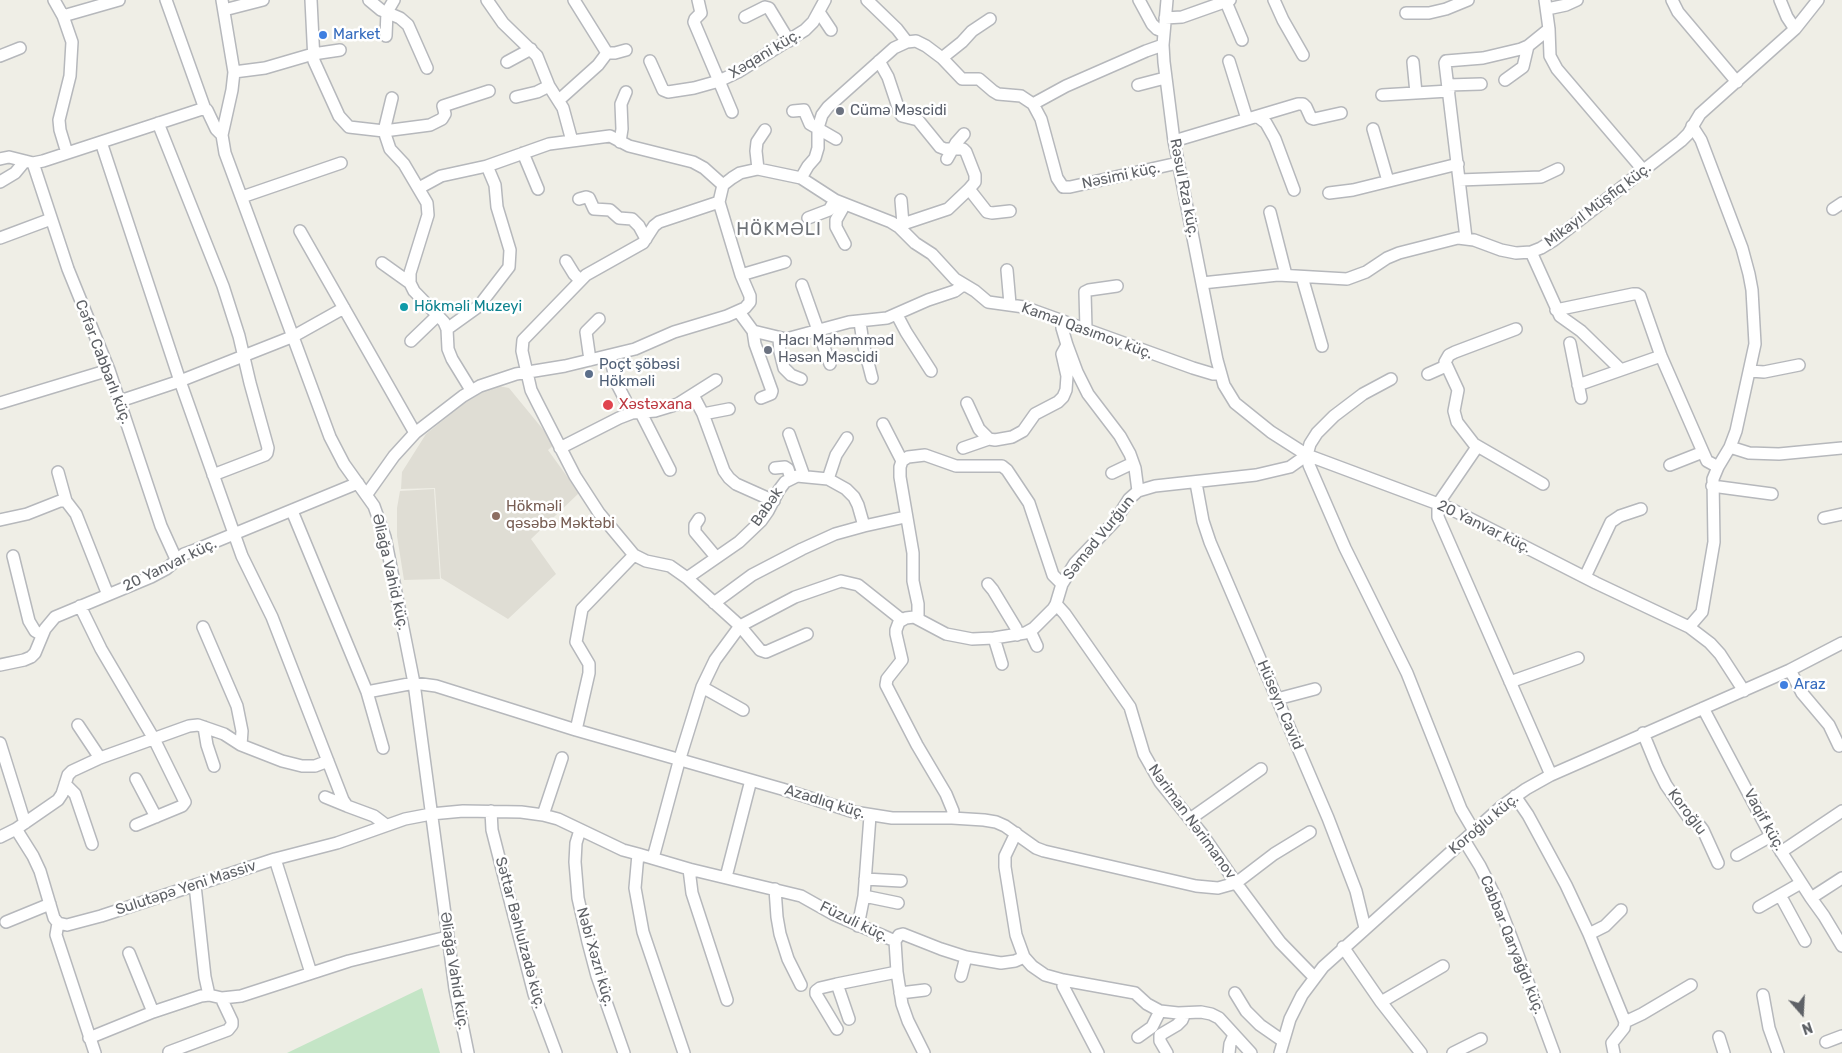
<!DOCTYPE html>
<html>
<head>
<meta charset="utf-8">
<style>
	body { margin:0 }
	#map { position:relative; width:1842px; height:1053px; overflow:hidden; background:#efeee6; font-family:Rubik,sans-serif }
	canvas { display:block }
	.north { position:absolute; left:1777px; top:988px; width:50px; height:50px; -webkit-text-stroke:4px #fff; paint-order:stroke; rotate:161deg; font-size:14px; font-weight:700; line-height:20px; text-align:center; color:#5e6166 }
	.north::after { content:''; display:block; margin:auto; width:18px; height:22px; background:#5e6166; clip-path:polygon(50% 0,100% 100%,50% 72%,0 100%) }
</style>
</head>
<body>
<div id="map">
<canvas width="1842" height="1053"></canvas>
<div class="north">N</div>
</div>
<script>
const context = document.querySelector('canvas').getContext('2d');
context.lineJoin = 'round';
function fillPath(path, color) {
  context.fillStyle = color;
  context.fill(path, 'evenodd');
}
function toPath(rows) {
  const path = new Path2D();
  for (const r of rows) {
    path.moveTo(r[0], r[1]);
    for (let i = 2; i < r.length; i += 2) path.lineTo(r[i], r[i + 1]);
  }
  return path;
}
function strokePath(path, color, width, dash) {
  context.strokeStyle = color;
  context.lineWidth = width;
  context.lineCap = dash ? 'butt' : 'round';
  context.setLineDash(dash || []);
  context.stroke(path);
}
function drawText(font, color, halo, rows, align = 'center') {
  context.font = font + ' Rubik,sans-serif';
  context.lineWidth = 5;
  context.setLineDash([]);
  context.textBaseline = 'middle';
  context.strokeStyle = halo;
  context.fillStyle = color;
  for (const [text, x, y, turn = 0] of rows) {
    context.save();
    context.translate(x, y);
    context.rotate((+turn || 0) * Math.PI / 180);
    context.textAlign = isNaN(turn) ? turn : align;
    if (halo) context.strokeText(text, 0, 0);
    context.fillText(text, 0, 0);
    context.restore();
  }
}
fillPath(toPath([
	[499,386,509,388,555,444,548,450,579,493,531,539,556,574,508,619,441,578,435,488,401,489,402,472,426,434,477,393,489,387],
	[434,489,440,579,404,580,397,536,397,508,400,491]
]), '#dfddd4');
fillPath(toPath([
	[422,988,440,1053,287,1053]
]), '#c4e5c6');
const minor = toPath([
	[54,0,63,16,72,42,70,76,59,120,60,130,67,153],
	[166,0,205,109],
	[222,0,234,72,232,90,222,135,225,153,330,437,344,464,374,506,385,537,414,683,455,989,468,1053],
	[311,0,314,61,339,116,349,127,384,131,390,149,404,164,427,203,428,215,410,273,410,283,414,291,444,322,447,329,448,349,452,359,471,390],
	[369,0,381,10,400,18,408,25,427,68],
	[487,0,503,23,537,56,549,86,563,108,572,141],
	[698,0,701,13,695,19,694,22,719,81,738,72,805,30,813,22,825,0],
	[867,0,897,29,907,42],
	[1139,0,1152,24,1157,29,1164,32],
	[1167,0,1163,45,1164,62,1174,141,1217,360,1224,385,1235,403,1271,432,1307,455,1449,508,1596,583,1689,627,1710,643,1720,654,1744,691],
	[1274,0,1283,20,1303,55],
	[1545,0,1549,29,1550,56,1557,69,1644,171],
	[1672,0,1678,12,1737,82],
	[1780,0,1787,17,1795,29],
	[1226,2,1242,40],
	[1547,9,1566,5,1577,0],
	[224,10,263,0],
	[819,12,831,30],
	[1406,13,1429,13,1446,9,1468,0],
	[63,16,119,0],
	[745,17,765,7,769,8,789,41],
	[1165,18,1182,17,1230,0],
	[386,36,387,12,394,0],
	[607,53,615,53,626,50],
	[0,56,20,48],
	[942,58,962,42,972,31,990,19],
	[650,61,663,90,668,92,694,88,719,81,732,112],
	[879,61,888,77,900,113,902,116,918,120,940,147,945,149,963,149,966,152,975,175,975,182,969,189,948,209,903,224,899,227],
	[1229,61,1247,119],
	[507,62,531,49],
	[1413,62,1416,93],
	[234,72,265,68,313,54,340,50],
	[1505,80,1523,67,1528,46],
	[1138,85,1165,78],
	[1448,85,1481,84],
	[1382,95,1449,91],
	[516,97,537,92,549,86],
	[392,98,384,131,430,125,442,119,445,114,443,106,489,91],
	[559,100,598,65,607,53,574,0],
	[1033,104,1066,86,1146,51,1163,45],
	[793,111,804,110,810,124,836,139],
	[1258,117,1266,123,1275,139,1294,190],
	[158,123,223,286,239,336,250,383,268,448,267,453,265,455,213,475],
	[1373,129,1388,181],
	[1174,141,1298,104,1303,104,1306,107,1311,118,1314,119,1341,113],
	[101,142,180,381,242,556,272,617,343,800,347,806,374,816,386,825],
	[620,142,622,129,621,104,626,92],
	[523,153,538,189],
	[0,159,9,157,33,163,43,161,202,109,207,110,216,129,222,135],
	[947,159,956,143,964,134],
	[33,163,68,269,109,370,161,526,176,559],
	[758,169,756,151,757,142,765,130],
	[801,178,808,166,815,158,818,148,818,128,822,115,828,107,894,48,907,42,916,41,926,46,942,58,962,79,979,79,993,91,998,94,1021,96,1033,104,1041,119,1057,178,1063,187,1070,187,1178,163],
	[1459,180,1541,177,1558,169],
	[0,182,15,173,25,161],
	[419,188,441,176,487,166,549,144,610,136,629,146,693,162,704,168,723,185],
	[969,189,987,212,992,213,1010,211],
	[1329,193,1353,190,1458,164],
	[242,197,341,163],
	[579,199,586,197,589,198,594,209,610,210,619,218,632,219,639,226,646,239],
	[901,200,903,224],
	[719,202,659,222,654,226,643,243,586,275,523,340,522,351,531,390,537,402,575,476,599,513,634,555,646,561,670,566,687,578,740,626,760,650,766,652,807,634],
	[1833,209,1842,203],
	[1270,212,1286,275],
	[808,218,829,210,835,200],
	[300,231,415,433],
	[0,238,51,219],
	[1466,238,1445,63,1446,61,1483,58,1521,49,1528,46,1549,29],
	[845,244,836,227,836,220,845,204],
	[1531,252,1560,316,1581,331,1620,369],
	[566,261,574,274,580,280],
	[382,263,410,283],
	[1007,270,1010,304],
	[741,275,785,262],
	[1302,277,1322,346],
	[1202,283,1278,275,1347,279,1366,272,1387,258,1399,253,1458,238,1474,240,1501,250,1516,253,1531,252,1541,248,1554,240,1681,141,1688,134,1700,114,1795,29,1818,0],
	[802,285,830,364],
	[1556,310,1633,294,1637,294,1640,296,1661,356,1703,452,1707,461,1718,467],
	[739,312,753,331,786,339,849,322,887,318,928,300,955,291,963,285],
	[897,315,906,332,931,371],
	[860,322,863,343,872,378],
	[1063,322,1062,328,1067,345,1077,372,1088,394,1120,436,1130,454,1135,468,1138,491],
	[447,329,479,306,509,267,510,250,497,207,495,185,487,166],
	[1086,329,1085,292,1089,290,1117,286],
	[1516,329,1455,352,1449,355,1445,362,1458,390,1454,411,1457,422,1474,444,1543,484],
	[753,331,755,344,772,391,771,394,761,398],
	[779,339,780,352,784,368,791,375,801,379],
	[411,341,438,315],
	[1570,343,1581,398],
	[610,356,616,382,632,413],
	[590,360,586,332,599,319],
	[1750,371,1764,372,1799,365],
	[1428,374,1446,366],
	[1391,379,1363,394,1334,416,1317,433,1310,444,1307,455,1309,465,1345,548,1407,673,1461,809,1474,831],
	[1578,385,1661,356],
	[693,395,703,414,724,471,729,478,736,484,774,501],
	[120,401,180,381,294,336,344,308],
	[0,403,109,370],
	[967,403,979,429,989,439,995,440,1012,437,1023,431,1035,414,1058,402,1063,397,1066,390,1067,376,1062,354,1067,345],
	[641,413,670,470],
	[703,414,729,409],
	[883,424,902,461,900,467,900,477,913,553,913,581,918,604,918,618],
	[789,434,804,476],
	[1477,447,1438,504,1438,517,1551,775],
	[1730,447,1749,453,1779,454,1842,448],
	[560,448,619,418,632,413,655,411,678,404,716,380],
	[963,448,989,439],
	[902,461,908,457,925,455,956,466,1002,466,1007,470,1029,503,1053,575,1062,584],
	[1670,465,1703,452],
	[775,468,785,467,788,469,791,479],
	[58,472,66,501],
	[1112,473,1133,463],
	[828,479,836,455,847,438],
	[1196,483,1203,521,1210,542,1328,818,1356,891,1365,928],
	[1712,486,1772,494],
	[367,494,394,456,415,433,463,396,480,386,516,374,565,366,635,349,674,332,727,316,745,308,750,302,750,296,741,275,719,202,723,185,732,178,740,173,758,169,801,178,835,200,891,222,899,227,915,243,932,254,955,279,975,291,988,302,1024,307,1193,368,1213,374,1221,374],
	[292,511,367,692,383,748],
	[1824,518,1842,514],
	[699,519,695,525,695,532,716,557],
	[0,520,27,514,60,501,66,501,76,514,108,595],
	[13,556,29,621,35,631,42,635],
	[1585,577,1611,522,1620,516,1641,509],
	[687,578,739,542,761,521,768,511,779,490,785,482,797,476,828,479,846,489,854,497,858,505,864,526],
	[988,584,993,590,1016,628,1017,635],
	[714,603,752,575,802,549,835,534,864,526,905,517],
	[1056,604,1065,614,1130,707,1144,754,1160,782,1202,834,1236,883,1280,942,1314,977],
	[80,606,101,649,154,739,185,802,182,806,136,825],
	[203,627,237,706,242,731,241,745],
	[1689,627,1702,612,1714,542,1713,479,1718,467,1730,447,1736,431,1755,344,1752,290,1749,274,1742,248,1701,140,1692,126],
	[1030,631,1037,646],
	[994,638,1002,664],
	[0,665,24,660,31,657,35,653,45,629,55,617,151,577,166,569,184,554,195,550,358,483],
	[1790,670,1802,693,1829,725,1839,746],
	[1510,682,1578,658],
	[702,687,743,710],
	[367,692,414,683,436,686,576,730,782,789,854,812,892,818,952,818,984,820,996,822,1005,826,1036,848,1044,851,1196,886,1218,888,1236,883,1274,854,1310,832],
	[1277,699,1315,689],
	[1703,708,1771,836,1811,898,1842,878],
	[78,725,100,758],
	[204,727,207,745,214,766],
	[576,730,589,673,589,664,576,642,582,609,634,555],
	[1643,733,1657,767,1666,785,1691,821,1700,826,1703,830,1718,863],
	[0,743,25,823],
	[136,779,156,817],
	[65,784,75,794,92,844],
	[1515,796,1528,815,1566,885,1589,934,1625,1022],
	[325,797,347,806],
	[491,811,492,830,534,994,556,1053],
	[543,815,562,758],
	[952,818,953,811,946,794,917,745,886,685,887,679,902,660,896,634,896,630,899,622,906,618,914,617,946,634,972,639,994,638,1025,633,1034,628,1053,609,1056,604,1062,584,1075,563,1115,521,1129,499,1138,491,1155,486,1256,475,1290,467,1307,455],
	[1190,819,1261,769],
	[16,829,58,800,62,794,68,775,72,771,100,758,189,726,198,725,224,734,241,745,282,761,302,766,315,766,328,761],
	[580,830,576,843,575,862,578,898,588,942,597,976,624,1053],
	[1016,833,1005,856,1005,867,1016,935,1024,957],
	[0,837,16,829,33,856,40,871,54,918,58,923,67,925,101,916,275,859,337,843,405,819,431,814,463,811,521,812,543,815,558,819,623,850,638,854,689,869,801,896,833,914,895,941,899,935,903,934,941,949,966,957,1001,963,1015,961,1024,957,1032,966,1045,975,1063,980,1135,993,1147,1004,1160,1011,1178,1013,1201,1012,1211,1014,1219,1018,1251,1053],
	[1464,840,1480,866,1496,898,1515,947,1554,1053],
	[1781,852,1842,811],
	[638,854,635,888,643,932,684,1053],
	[1737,855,1771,836],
	[653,858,680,758,702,687,715,660,740,626,795,597,841,581,858,585,902,620],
	[275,859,311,973],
	[689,869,692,893,727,1000],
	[726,877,751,780],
	[865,879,901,881],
	[195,885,205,977,209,995],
	[775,889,777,917,780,934,788,959,801,985],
	[1780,895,1805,941],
	[864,896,898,903],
	[1811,898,1824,916,1842,946],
	[1759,907,1801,883],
	[6,922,50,904],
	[58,923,56,935,95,1053],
	[858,926,864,896,870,816],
	[1589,934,1605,926,1621,910],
	[895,941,897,972,902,1004,908,1021,924,1053],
	[1343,947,1381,1002,1421,1053],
	[129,953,153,1012],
	[961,976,966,957],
	[1063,980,1063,986,1098,1053],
	[837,984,820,988,816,991,816,994,837,1029],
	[900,993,925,990],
	[1235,993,1246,1011,1260,1025,1283,1041],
	[1763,995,1769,1028,1778,1053],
	[1381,1002,1443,966],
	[849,1019,837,984,897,972],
	[1138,1037,1152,1027,1160,1011],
	[1719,1037,1724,1053],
	[89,1038,153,1012,201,996,209,995,222,998,241,996,349,961,447,937],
	[1826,1042,1842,1036],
	[169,1052,228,1030,232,1025,232,1021,223,1002,222,998],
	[1167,1053,1160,1041,1160,1035,1177,1025,1182,1020,1185,1013],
	[1229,1053,1230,1044,1234,1035],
	[1280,1053,1290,1019,1302,995,1323,967,1502,806,1526,789,1551,775,1790,670,1842,643],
	[1453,1053,1481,1039],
	[1614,1053,1612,1043,1624,1028,1625,1022,1642,1014,1691,985]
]);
strokePath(minor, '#b6b8bc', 14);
strokePath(minor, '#fff', 11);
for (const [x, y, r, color] of [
	[323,35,5,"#3f7fe0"],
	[840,111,5,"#6b7280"],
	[404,307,5,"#0f9aa8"],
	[768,350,5,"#6b7280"],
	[589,374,5,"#5c6f8a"],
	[608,405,6,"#e0444e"],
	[496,516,5,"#8d6e63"],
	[1784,685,5,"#3f7fe0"]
]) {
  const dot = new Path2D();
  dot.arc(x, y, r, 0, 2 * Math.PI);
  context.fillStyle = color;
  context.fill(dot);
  strokePath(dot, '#fff', 2);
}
drawText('15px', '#366cbe', '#fff', [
	["Market",333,35],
	["Araz",1794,685]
], 'left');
drawText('15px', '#5e6166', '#fff', [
	["Xəqani küç.",765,54,-31],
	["Nəsimi küç.",1121,176,-12],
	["Rəsul Rza küç.",1184,188,79],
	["Mikayıl Müşfiq küç.",1598,205,-37],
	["Kamal Qasımov küç.",1087,331,20],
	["Cəfər Cabbarlı küç.",103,362,69],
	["Babək",767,507,-55],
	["20 Yanvar küç.",1484,527,26],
	["Səməd Vurğun",1099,538,-51],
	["20 Yanvar küç.",170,565,-26],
	["Əliağa Vahid küç.",390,572,77],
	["Hüseyn Cavid",1280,705,67],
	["Azadlıq küç.",825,802,17],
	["Koroğlu",1687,812,53],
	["Vaqif küç.",1764,820,61],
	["Nəriman Nərimanov",1192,822,54],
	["Koroğlu küç.",1484,824,-40],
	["Sulutəpə Yeni Massiv",186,888,-18],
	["Füzuli küç.",854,922,26],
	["Səttar Bəhlulzadə küç.",520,933,75],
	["Cabbar Qaryağdı küç.",1512,945,68],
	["Nəbi Xəzri küç.",595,957,74],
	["Əliağa Vahid küç.",454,971,81]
]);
drawText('15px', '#5b616d', '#fff', [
	["Cümə Məscidi",850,111],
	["Hacı Məhəmməd",778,341],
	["Həsən Məscidi",778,358]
], 'left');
drawText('15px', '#0d838f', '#fff', [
	["Hökməli Muzeyi",414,307]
], 'left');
drawText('15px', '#4e5e75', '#fff', [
	["Poçt şöbəsi",599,365],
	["Hökməli",599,382]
], 'left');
drawText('15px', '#be3a42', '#fff', [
	["Xəstəxana",619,405]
], 'left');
drawText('15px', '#785e54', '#fff', [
	["Hökməli",506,507],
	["qəsəbə Məktəbi",506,524]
], 'left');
context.letterSpacing = '1px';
drawText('18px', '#6f7378', '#fff', [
	["HÖKMƏLI",779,230]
]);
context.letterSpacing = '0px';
</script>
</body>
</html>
